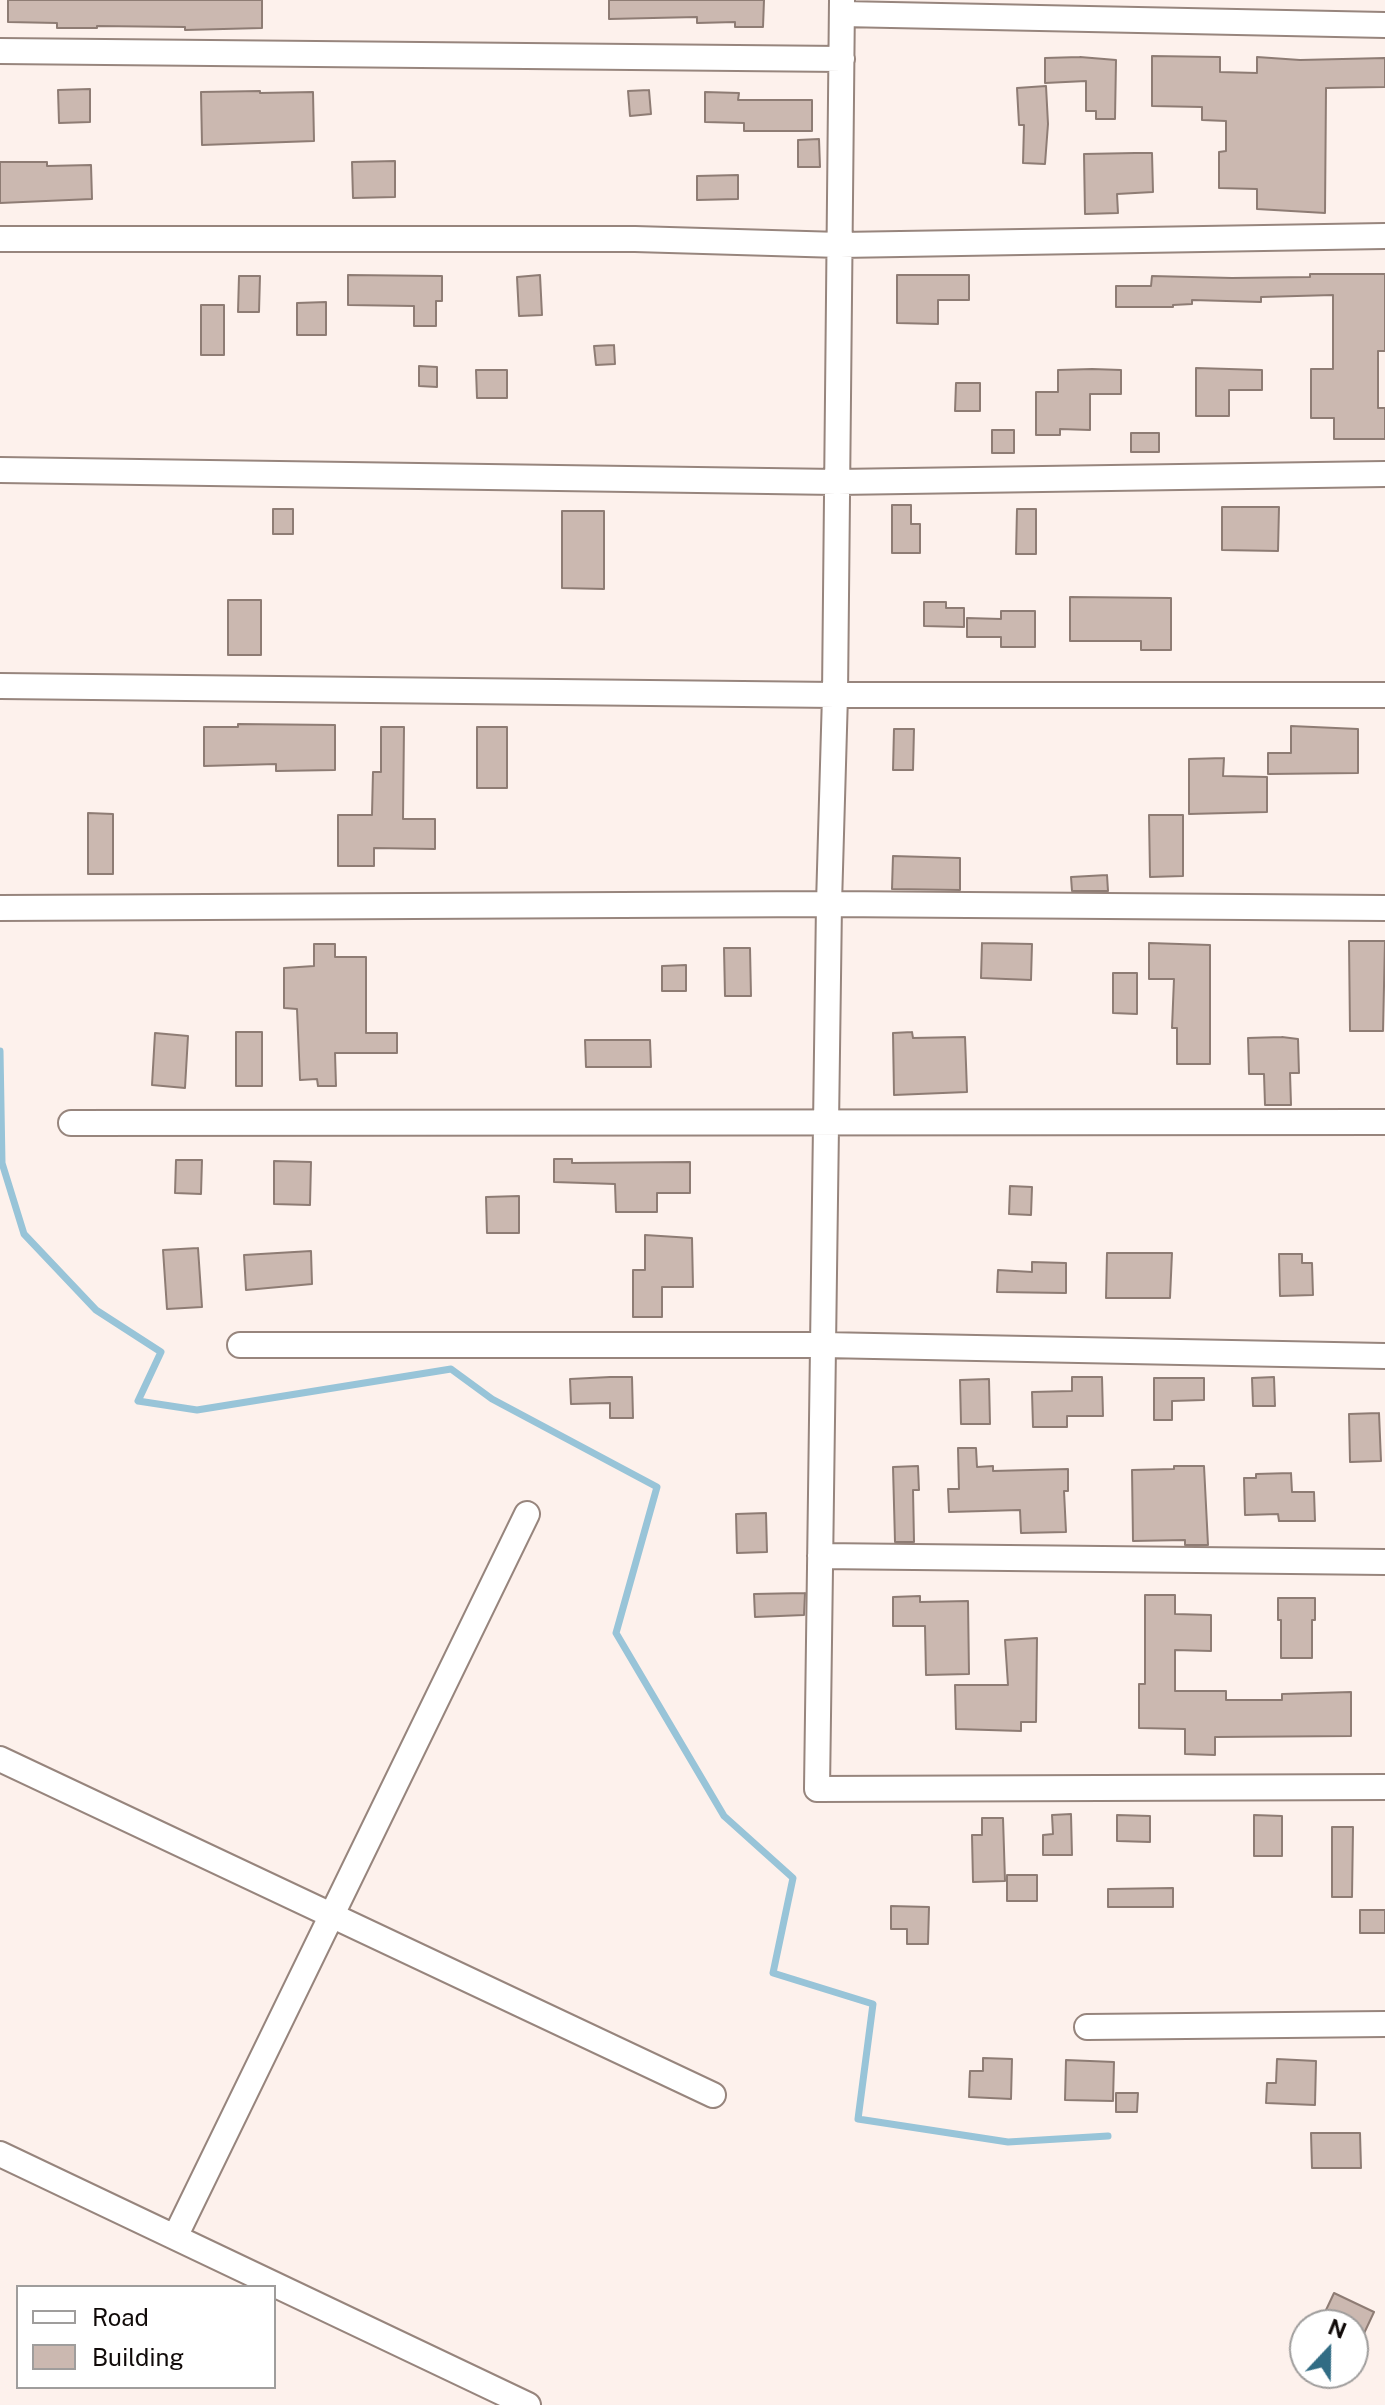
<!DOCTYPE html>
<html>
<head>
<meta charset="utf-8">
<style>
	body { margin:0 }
	#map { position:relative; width:1385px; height:2405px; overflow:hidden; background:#fdf1ec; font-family:"Public Sans",sans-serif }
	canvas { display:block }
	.legend { position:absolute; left:16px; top:2285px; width:260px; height:104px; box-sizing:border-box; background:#fff; border:2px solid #9f9d9c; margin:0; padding:10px 14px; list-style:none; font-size:24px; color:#100a08 }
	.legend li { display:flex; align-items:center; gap:16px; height:40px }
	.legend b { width:40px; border:2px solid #9f9d9c }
	.north { position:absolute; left:1289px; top:2309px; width:80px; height:80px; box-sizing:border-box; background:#fff; border:2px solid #9f9d9c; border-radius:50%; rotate:22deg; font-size:22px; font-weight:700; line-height:32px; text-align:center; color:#100a08 }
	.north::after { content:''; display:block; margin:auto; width:28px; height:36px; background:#316c84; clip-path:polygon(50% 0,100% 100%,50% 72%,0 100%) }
</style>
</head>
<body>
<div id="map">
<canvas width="1385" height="2405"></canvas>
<ul class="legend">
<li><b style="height:10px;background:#fff"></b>Road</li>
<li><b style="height:22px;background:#cbb8b0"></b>Building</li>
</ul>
<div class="north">N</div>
</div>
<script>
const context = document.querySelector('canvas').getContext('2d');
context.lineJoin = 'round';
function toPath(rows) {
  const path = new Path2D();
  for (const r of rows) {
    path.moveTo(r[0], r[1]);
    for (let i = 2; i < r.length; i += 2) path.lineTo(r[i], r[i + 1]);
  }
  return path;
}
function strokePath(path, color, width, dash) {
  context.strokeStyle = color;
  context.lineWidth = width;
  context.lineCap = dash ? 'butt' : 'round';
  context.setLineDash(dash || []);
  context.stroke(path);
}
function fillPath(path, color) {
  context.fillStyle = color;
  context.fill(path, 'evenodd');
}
strokePath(toPath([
	[0,1051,2,1163,24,1234,96,1310,161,1352,138,1401,197,1410,451,1369,492,1399,657,1487,616,1633,724,1816,793,1878,773,1973,873,2004,858,2119,1008,2142,1108,2136]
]), '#98c4d8', 7);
const building = toPath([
	[8,0,262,0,262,28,185,30,185,27,97,26,97,28,57,28,57,23,8,22,8,0],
	[609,0,764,0,763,27,735,27,735,22,697,23,697,17,609,19,609,0],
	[1152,56,1220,57,1220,72,1257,73,1257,57,1300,60,1385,58,1385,87,1326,88,1325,213,1257,209,1257,189,1219,188,1219,152,1226,151,1226,121,1202,120,1202,107,1152,106,1152,56],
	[1080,57,1116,60,1115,119,1096,119,1096,111,1086,111,1086,81,1045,83,1045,58,1080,57],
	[1046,86,1048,124,1045,164,1023,163,1024,125,1019,125,1017,88,1046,86],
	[90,89,90,122,59,123,58,90,90,89],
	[649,90,651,114,630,116,628,91,649,90],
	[260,91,260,93,313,92,314,141,202,145,201,92,260,91],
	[705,92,739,93,738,100,812,100,812,131,744,131,744,123,705,122,705,92],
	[819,139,820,167,798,167,798,140,819,139],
	[1135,153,1152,153,1153,192,1117,194,1118,213,1085,214,1084,154,1135,153],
	[395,161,395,197,353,198,352,162,395,161],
	[0,162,47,162,47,166,91,165,92,199,0,203,0,162],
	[738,175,738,199,697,200,697,176,738,175],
	[1310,274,1385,274,1385,351,1378,351,1378,408,1385,408,1385,439,1334,439,1334,418,1311,418,1311,369,1333,369,1333,295,1261,297,1261,302,1192,300,1192,304,1173,305,1173,307,1116,307,1116,286,1151,286,1152,276,1232,278,1310,277,1310,274],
	[348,275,442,276,442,301,436,301,436,326,414,326,414,306,348,305,348,275],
	[540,275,542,315,519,316,517,277,540,275],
	[897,275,969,275,969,300,938,300,938,324,897,323,897,275],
	[239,276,260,276,259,312,238,312,239,276],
	[326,302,326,335,297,335,297,303,326,302],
	[201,305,224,305,224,355,201,355,201,305],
	[614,345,615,364,596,365,594,346,614,345],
	[419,366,437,367,437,387,419,386,419,366],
	[1196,368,1262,370,1262,390,1229,390,1229,416,1196,416,1196,368],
	[1092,369,1121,370,1121,394,1090,394,1090,430,1060,429,1060,435,1036,435,1036,392,1058,392,1058,370,1092,369],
	[476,370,507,370,507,398,477,398,476,370],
	[956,383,980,383,980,411,955,411,956,383],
	[992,430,1014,430,1014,453,992,453,992,430],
	[1131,433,1159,433,1159,452,1131,452,1131,433],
	[892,505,911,505,911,524,920,524,920,553,892,553,892,505],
	[1222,507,1279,507,1278,551,1222,550,1222,507],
	[273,509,293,509,293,534,273,534,273,509],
	[1017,509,1036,509,1036,554,1016,554,1017,509],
	[562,511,604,511,604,589,562,588,562,511],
	[1070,597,1171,598,1171,650,1141,650,1141,641,1070,641,1070,597],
	[228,600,261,600,261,655,228,655,228,600],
	[924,602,946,602,946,608,964,608,964,627,924,626,924,602],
	[1001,611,1035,611,1035,647,1001,647,1001,637,967,637,967,618,1001,619,1001,611],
	[238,724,335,725,335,770,276,771,276,764,204,766,204,727,238,727,238,724],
	[1291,726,1358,729,1358,773,1268,774,1268,753,1291,753,1291,726],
	[381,727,404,727,403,819,435,819,435,849,374,848,374,866,338,866,338,815,372,815,373,772,381,772,381,727],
	[477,727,507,727,507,788,477,788,477,727],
	[894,729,914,729,913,770,893,770,894,729],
	[1224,758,1223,776,1267,777,1267,812,1189,814,1189,759,1224,758],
	[88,813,113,814,113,874,88,874,88,813],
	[1149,815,1183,815,1183,876,1150,877,1149,815],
	[893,856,960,858,960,890,892,889,893,856],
	[1107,875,1108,891,1072,891,1071,877,1107,875],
	[1349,941,1385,941,1383,1031,1350,1031,1349,941],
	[982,943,1032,944,1031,980,981,978,982,943],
	[1149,943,1210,945,1210,1064,1177,1064,1177,1028,1172,1028,1174,979,1149,979,1149,943],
	[314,944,335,944,335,957,366,957,366,1033,397,1033,397,1053,335,1053,336,1086,318,1086,317,1079,300,1080,297,1009,284,1008,284,968,314,966,314,944],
	[724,948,750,948,751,996,725,996,724,948],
	[686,965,686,991,662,991,662,966,686,965],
	[1113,973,1137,973,1137,1014,1113,1013,1113,973],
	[236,1032,262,1032,262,1086,236,1086,236,1032],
	[912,1032,913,1038,965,1037,967,1092,894,1095,893,1033,912,1032],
	[155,1033,188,1036,185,1088,152,1085,155,1033],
	[1282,1037,1298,1039,1299,1073,1290,1073,1291,1105,1265,1105,1264,1074,1249,1074,1248,1038,1282,1037],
	[585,1040,650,1040,651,1067,586,1067,585,1040],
	[554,1159,572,1159,572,1163,690,1162,690,1193,657,1193,657,1212,616,1212,615,1184,554,1182,554,1159],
	[176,1160,202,1160,201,1194,175,1193,176,1160],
	[274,1161,311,1162,310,1205,274,1204,274,1161],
	[1010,1186,1032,1187,1031,1215,1009,1214,1010,1186],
	[519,1196,519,1233,487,1233,486,1197,519,1196],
	[645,1235,692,1238,693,1287,662,1287,662,1317,633,1317,633,1270,645,1270,645,1235],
	[198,1248,202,1307,167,1309,163,1250,198,1248],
	[311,1251,312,1284,246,1290,244,1255,311,1251],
	[1107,1253,1172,1253,1170,1298,1106,1298,1107,1253],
	[1279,1254,1302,1254,1302,1263,1312,1263,1313,1295,1280,1296,1279,1254],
	[1032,1262,1066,1263,1066,1293,997,1292,998,1270,1032,1272,1032,1262],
	[610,1377,632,1377,633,1418,610,1418,610,1403,571,1404,570,1379,610,1377],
	[1072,1377,1102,1377,1103,1416,1067,1416,1067,1427,1033,1427,1032,1392,1072,1391,1072,1377],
	[1274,1377,1275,1406,1253,1406,1252,1378,1274,1377],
	[1154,1378,1204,1378,1204,1400,1172,1401,1172,1420,1154,1420,1154,1378],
	[989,1379,990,1424,961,1424,960,1380,989,1379],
	[1379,1413,1381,1461,1350,1462,1349,1414,1379,1413],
	[958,1448,976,1448,977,1467,993,1466,993,1471,1068,1469,1068,1491,1064,1491,1066,1532,1021,1533,1020,1510,949,1512,948,1489,959,1489,958,1448],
	[918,1466,919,1490,913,1490,914,1542,895,1542,893,1467,918,1466],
	[1174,1466,1204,1466,1208,1545,1185,1545,1185,1540,1133,1541,1132,1470,1174,1469,1174,1466],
	[1291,1473,1292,1492,1314,1492,1315,1521,1279,1521,1278,1514,1245,1515,1244,1478,1256,1478,1256,1474,1291,1473],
	[766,1513,767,1552,737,1553,736,1514,766,1513],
	[805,1593,804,1615,755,1617,754,1594,805,1593],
	[1145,1595,1175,1595,1175,1614,1211,1615,1211,1651,1175,1650,1175,1691,1226,1691,1226,1700,1282,1700,1282,1694,1351,1692,1351,1736,1215,1737,1215,1755,1185,1754,1185,1729,1139,1728,1139,1684,1145,1684,1145,1595],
	[920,1596,920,1602,968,1601,969,1674,926,1675,925,1626,893,1626,893,1597,920,1596],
	[1278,1598,1315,1598,1315,1620,1312,1620,1312,1658,1281,1658,1281,1620,1278,1620,1278,1598],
	[1037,1638,1036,1722,1021,1722,1021,1731,956,1729,955,1685,1008,1685,1005,1640,1037,1638],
	[1071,1814,1072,1855,1043,1855,1043,1835,1053,1834,1052,1815,1071,1814],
	[1117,1815,1150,1816,1150,1842,1117,1841,1117,1815],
	[1254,1815,1282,1816,1282,1856,1254,1856,1254,1815],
	[982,1818,1003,1818,1005,1881,973,1882,972,1835,982,1835,982,1818],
	[1332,1827,1353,1827,1352,1897,1332,1897,1332,1827],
	[1007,1875,1037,1875,1037,1901,1007,1901,1007,1875],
	[1173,1888,1173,1907,1108,1907,1108,1889,1173,1888],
	[891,1906,929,1907,928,1944,907,1944,907,1929,891,1929,891,1906],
	[1360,1910,1385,1910,1385,1933,1360,1933,1360,1910],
	[983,2058,1012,2059,1011,2099,969,2097,970,2071,983,2071,983,2058],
	[1277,2059,1316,2061,1315,2105,1266,2103,1267,2083,1276,2083,1277,2059],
	[1066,2060,1114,2062,1113,2101,1065,2100,1066,2060],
	[1116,2093,1138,2093,1137,2112,1116,2112,1116,2093],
	[1311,2133,1360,2133,1361,2168,1312,2168,1311,2133],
	[1334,2293,1374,2312,1353,2357,1353,2325,1319,2325,1334,2293]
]);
fillPath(building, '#cbb8b0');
strokePath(building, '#8e7c74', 2);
const minor = toPath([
	[842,0,835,695,829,904,817,1789,1385,1787],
	[842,14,1385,25],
	[0,51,842,59],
	[0,239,635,239,840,245,1385,236],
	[0,470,837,482,1385,474],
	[0,686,835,695,1385,695],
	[0,908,829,904,1385,908],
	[71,1123,1385,1122],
	[240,1345,823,1345,1385,1356],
	[820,1556,1385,1562],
	[0,1759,713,2095],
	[1087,2027,1385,2024],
	[0,2154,528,2405],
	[175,2237,527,1514]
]);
strokePath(minor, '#97857d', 28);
strokePath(minor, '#fff', 24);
</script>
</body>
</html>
